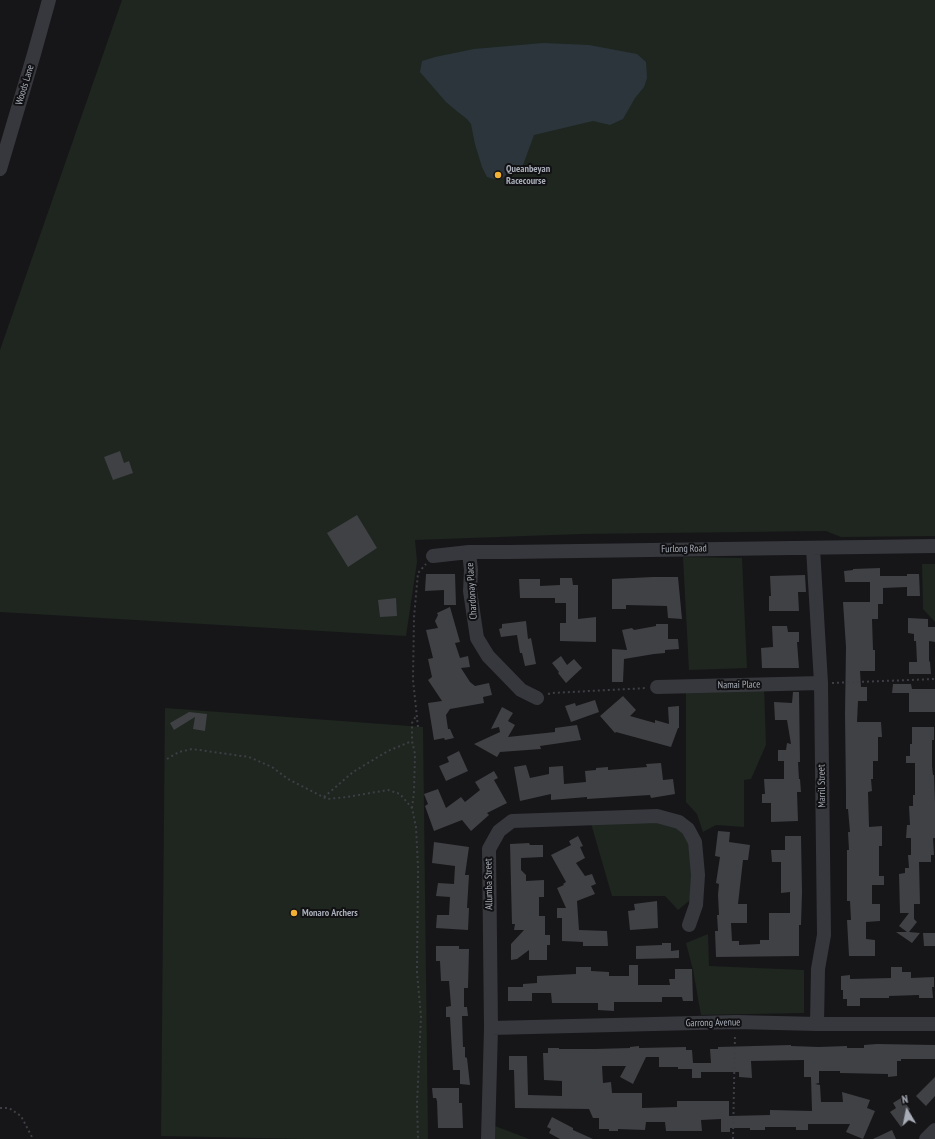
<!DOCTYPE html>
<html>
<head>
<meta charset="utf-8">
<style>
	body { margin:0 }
	#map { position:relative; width:935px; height:1139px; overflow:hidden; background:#161618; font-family:"PT Sans Narrow",sans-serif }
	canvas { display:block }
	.north { position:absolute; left:887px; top:1091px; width:40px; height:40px; -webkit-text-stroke:3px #111113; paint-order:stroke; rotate:350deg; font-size:11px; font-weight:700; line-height:16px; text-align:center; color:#a8adb8 }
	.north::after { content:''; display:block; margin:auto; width:14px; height:18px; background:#a8adb8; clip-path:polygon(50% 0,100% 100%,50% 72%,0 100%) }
</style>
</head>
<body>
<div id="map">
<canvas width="935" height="1139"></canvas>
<div class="north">N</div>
</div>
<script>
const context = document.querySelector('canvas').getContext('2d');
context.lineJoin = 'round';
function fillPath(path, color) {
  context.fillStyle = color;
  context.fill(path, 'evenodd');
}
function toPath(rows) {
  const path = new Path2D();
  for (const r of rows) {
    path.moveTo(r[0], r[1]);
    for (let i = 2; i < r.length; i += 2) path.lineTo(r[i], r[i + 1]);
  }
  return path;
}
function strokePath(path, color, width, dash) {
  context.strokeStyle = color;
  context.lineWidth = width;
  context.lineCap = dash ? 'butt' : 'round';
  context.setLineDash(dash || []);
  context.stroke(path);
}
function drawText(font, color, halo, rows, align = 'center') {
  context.font = font + ' "PT Sans Narrow",sans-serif';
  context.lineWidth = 4;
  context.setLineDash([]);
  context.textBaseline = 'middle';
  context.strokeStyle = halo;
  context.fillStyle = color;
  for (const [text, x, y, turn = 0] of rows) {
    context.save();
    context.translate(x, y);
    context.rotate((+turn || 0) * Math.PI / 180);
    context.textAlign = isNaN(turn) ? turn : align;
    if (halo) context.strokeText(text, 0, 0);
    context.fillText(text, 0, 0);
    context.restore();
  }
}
fillPath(toPath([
	[122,0,935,0,935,536,841,537,826,531,581,534,415,540,417,562,406,636,0,612,0,350],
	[683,557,742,558,747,668,689,670],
	[922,564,935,564,935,622,923,609],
	[764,685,766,745,751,779,744,780,744,827,716,825,703,832,697,814,686,802,686,687],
	[165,708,423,727,428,1139,305,1139,161,1136],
	[590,820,671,823,688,838,693,890,689,901,678,910,665,896,612,896],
	[708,934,709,966,804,970,804,1013,701,1015,693,970,686,943],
	[495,1126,529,1139,495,1139]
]), '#1e261f');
fillPath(toPath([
	[543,43,589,45,637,54,646,62,647,78,644,87,635,98,623,119,610,125,593,121,534,135,523,165,515,174,507,177,494,179,487,177,482,167,475,144,471,124,467,119,458,112,446,102,420,72,422,61,435,57,474,49]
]), '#2c353c');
fillPath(toPath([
	[120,451,124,463,129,461,133,473,113,480,104,457],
	[357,515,377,548,348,567,327,533],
	[880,568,880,576,907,576,907,574,919,574,920,596,907,596,907,587,883,588,883,604,878,604,878,619,872,619,873,650,875,650,875,671,860,671,861,687,867,687,867,701,858,701,857,722,881,722,882,737,878,737,878,761,873,761,873,779,871,779,872,791,868,792,869,827,882,826,882,846,879,846,879,876,884,876,884,885,872,885,872,904,880,904,880,921,866,922,866,939,875,940,875,956,849,956,847,920,851,920,850,901,847,901,847,850,849,850,848,832,850,832,848,809,846,809,846,792,845,714,846,647,843,602,870,602,870,582,845,582,844,571,853,570,853,569],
	[426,574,455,574,456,605,444,605,444,590,425,591],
	[805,575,806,592,798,592,799,611,769,611,769,596,771,596,770,576],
	[653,577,678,577,682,619,668,618,667,606,626,605,626,609,612,609,612,579],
	[560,578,572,578,573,585,578,585,578,619,596,617,596,642,560,641,560,623,566,623,566,603,555,603,555,598,520,598,519,579,540,579,540,586,560,585],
	[396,598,397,616,380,617,378,600],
	[450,607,460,642,455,643,460,658,468,656,470,667,461,668,470,682,475,686,489,683,492,695,483,697,484,703,450,709,446,715,448,729,450,729,454,738,445,740,444,738,434,740,428,703,442,701,428,680,432,677,428,659,433,658,426,630,438,628,435,621,438,615,437,613],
	[908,618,928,619,928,627,935,627,935,642,929,641,929,661,930,662,931,674,909,674,909,662,917,662,916,641,914,641,914,634,908,633],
	[526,621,528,639,531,638,536,664,525,666,522,653,520,653,517,635,501,637,499,629,502,628,502,624],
	[656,624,668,624,668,639,678,639,679,649,665,650,665,653,654,654,624,659,623,682,612,682,612,649,627,650,622,630,632,628,634,630,656,626],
	[772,626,787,626,788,632,799,632,799,642,797,642,799,668,762,668,761,648,773,647],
	[561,656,567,665,574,659,582,668,566,683,558,673,559,672,552,663],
	[893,684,911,684,912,689,935,689,935,712,909,712,909,693,892,693],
	[793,692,799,692,800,762,798,762,799,779,800,779,801,792,797,792,798,821,771,822,771,803,762,803,762,794,765,794,764,779,784,779,784,761,778,761,778,750,786,750,787,743,791,744,787,720,775,720,774,702,792,703],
	[623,696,636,710,630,716,655,723,655,720,669,724,668,707,679,706,679,728,678,728,671,747,616,732,615,733,600,716],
	[595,700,599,712,571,722,565,706,575,703,576,706],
	[502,707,513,713,508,721,515,725,508,737,555,732,555,728,577,725,581,740,540,746,541,749,500,752,497,757,474,744,500,732,499,727,491,729],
	[189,712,207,714,205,731,193,729,195,717,174,730,170,723],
	[912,727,934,727,934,740,932,740,932,766,933,775,934,775,935,803,935,838,933,838,934,855,931,855,931,862,919,862,920,904,914,904,914,919,917,922,909,932,920,933,912,943,896,932,907,932,899,926,909,913,900,913,899,874,905,873,905,868,909,868,908,855,911,855,911,838,906,838,907,825,910,825,909,806,913,806,913,795,915,795,915,763,906,763,906,756,910,756,910,744,912,744],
	[459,751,468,771,446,781,439,766,449,762,447,757],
	[661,763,663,780,673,779,675,794,651,798,650,795,587,799,587,797,551,800,551,794,520,801,514,767,526,765,530,778,549,774,549,767,563,766,564,784,586,782,585,771,596,770,596,768,608,767,608,770,647,767,646,764],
	[494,771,498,778,494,780,507,803,487,813,489,815,471,831,462,820,434,831,425,806,428,804,424,794,438,789,446,808,461,797,465,802,480,790,475,782],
	[718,831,730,832,729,842,750,845,748,860,743,860,738,904,747,904,747,923,731,923,732,941,739,941,739,945,760,944,760,940,769,940,769,913,790,913,790,892,781,893,781,862,772,862,771,850,785,850,785,836,801,836,802,892,801,925,799,925,799,956,716,957,715,931,718,931,717,915,719,915,718,895,719,884,716,883,720,857,715,856],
	[578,836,583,846,580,847,585,858,576,863,585,876,592,874,596,884,591,886,595,894,577,901,579,930,607,931,608,946,583,946,583,942,562,941,562,918,557,918,557,908,566,908,557,888,564,885,563,884,566,882,551,855,571,845,569,841],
	[434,842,469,847,465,875,469,875,467,908,469,908,468,930,436,928,437,915,449,915,450,897,436,896,438,883,454,884,455,866,432,863],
	[529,843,530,845,543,845,543,857,521,858,521,870,526,875,526,881,544,880,544,897,539,897,539,916,545,916,545,935,550,935,550,945,547,945,547,960,529,960,529,950,517,959,511,960,511,944,524,930,514,930,515,924,512,924,510,844],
	[657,901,658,928,630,930,628,911,635,910,634,904],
	[923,933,935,933,935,946,924,946],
	[662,943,671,943,671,951,679,950,679,958,636,959,636,946,662,945],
	[436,946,459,946,459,949,469,949,468,988,464,988,464,1007,467,1007,468,1016,462,1016,463,1047,465,1047,465,1057,467,1058,470,1085,460,1084,460,1070,453,1070,450,1017,446,1017,446,1007,451,1006,449,981,441,981,440,961,436,961],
	[629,965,638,965,638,985,670,985,669,979,675,979,675,969,692,969,693,1001,683,1001,682,997,662,997,662,1002,614,1002,614,1011,598,1010,598,1003,552,1003,551,993,532,993,532,1001,508,1001,508,987,523,987,523,984,537,983,537,976,576,974,576,967,591,967,591,971,609,972,609,976,629,976],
	[891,967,902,967,902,972,911,972,911,978,934,977,934,987,932,987,933,998,919,998,919,995,889,996,889,998,860,998,860,1006,847,1006,847,999,843,999,843,990,841,990,841,976,850,975,850,979,891,978],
	[877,1044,935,1045,935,1059,901,1059,901,1061,897,1061,897,1076,888,1077,888,1074,840,1073,840,1071,819,1071,819,1083,815,1084,820,1085,821,1102,843,1102,842,1092,870,1100,867,1108,875,1111,863,1139,846,1132,850,1124,808,1124,808,1130,796,1130,796,1127,765,1127,765,1130,750,1130,750,1128,730,1128,730,1132,721,1132,721,1119,701,1120,702,1131,666,1131,665,1122,646,1122,645,1130,618,1129,618,1131,609,1131,609,1129,599,1129,599,1118,593,1118,589,1109,515,1108,514,1070,509,1070,509,1056,527,1056,528,1095,562,1096,562,1081,544,1080,543,1053,548,1053,548,1048,559,1048,559,1049,595,1049,630,1048,630,1047,639,1046,639,1048,686,1047,686,1050,692,1050,693,1063,711,1063,710,1049,718,1049,718,1047,791,1045,791,1046,819,1047,847,1046,847,1048,864,1048,864,1045],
	[646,1057,659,1057,659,1067,678,1067,678,1069,692,1069,692,1078,701,1078,701,1072,739,1072,739,1077,752,1078,751,1061,804,1060,804,1077,811,1077,812,1111,770,1110,770,1115,729,1116,729,1101,677,1101,677,1107,642,1108,642,1093,612,1093,611,1082,603,1083,602,1066,626,1066,620,1077,633,1084],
	[935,1077,935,1096,926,1106,916,1096],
	[432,1088,459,1088,459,1103,462,1103,463,1128,438,1128,437,1101,436,1098,433,1098],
	[901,1098,910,1109,909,1111,913,1118,901,1127,890,1112,896,1108,893,1103],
	[552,1117,573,1128,573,1130,593,1139,560,1139,549,1133,551,1129,547,1127],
	[892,1130,896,1139,873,1139]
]), '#404145');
strokePath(toPath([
	[832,683,935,679],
	[548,694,552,693,647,688],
	[418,727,413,680,414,617,418,573,426,564],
	[167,759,179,752,192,749,249,757,272,767,288,779,327,799,347,797,388,790,400,794,412,808,416,827,418,868,417,973,421,1016,417,1104,418,1139],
	[324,797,353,772,388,751,412,741],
	[412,808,414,792,415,754,412,741,412,723,416,716],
	[0,1108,9,1108,21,1116,33,1139],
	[733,1139,735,1034]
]), '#3d3f44', 2, [2, 3]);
strokePath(toPath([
	[0,169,34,54,49,0],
	[813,548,821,683,824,935,818,969,817,1024],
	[469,552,471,570,470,591,477,638,488,656,521,690,537,698],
	[433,556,469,552,508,552,935,546],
	[657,687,821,683],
	[491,1028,736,1022,817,1024,935,1024],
	[488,1139,491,1028,489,849,499,831,512,821,657,816,679,822,688,829,695,842,698,875,696,905,689,925],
	[926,1139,935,1130]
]), '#37383d', 14);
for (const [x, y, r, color] of [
	[498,175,4,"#f2b134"],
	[294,913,4,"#f2b134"]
]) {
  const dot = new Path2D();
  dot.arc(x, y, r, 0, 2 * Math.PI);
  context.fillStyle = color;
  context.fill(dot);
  strokePath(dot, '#111113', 1.5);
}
drawText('10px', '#a8adb8', '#111113', [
	["Woods Lane",25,85,-73],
	["Furlong Road",684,549,-1],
	["Chardonay Place",472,591,-94],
	["Namai Place",739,685,-1],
	["Marril Street",822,786,-91],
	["Allumba Street",489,884,-91],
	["Garrong Avenue",713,1023,-1]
]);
drawText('bold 10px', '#a8adb8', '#111113', [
	["Queanbeyan",506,169],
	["Racecourse",506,181],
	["Monaro Archers",302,913]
], 'left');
</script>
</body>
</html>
